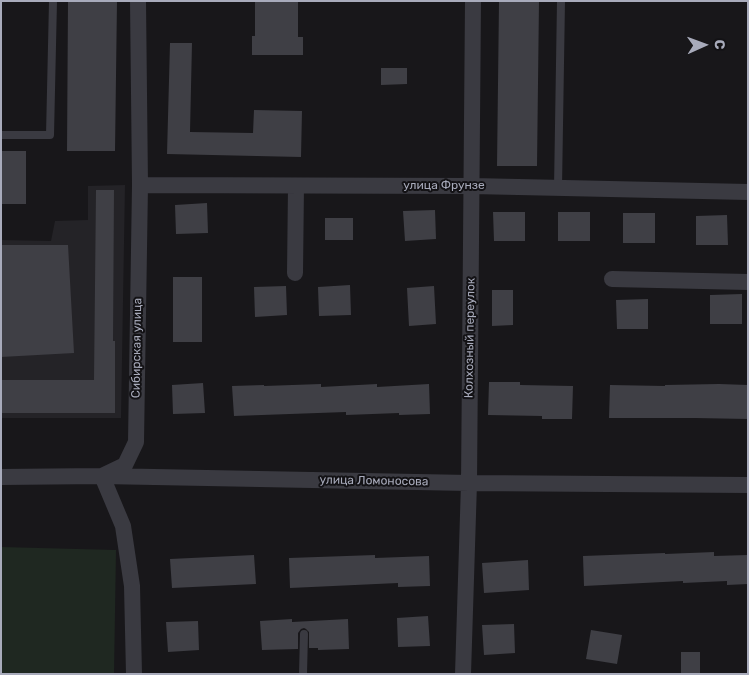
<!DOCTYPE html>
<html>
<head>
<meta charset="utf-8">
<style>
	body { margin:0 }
	#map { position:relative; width:749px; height:675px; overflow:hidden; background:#18171a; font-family:Rubik,sans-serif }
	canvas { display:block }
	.frame { position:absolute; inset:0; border:2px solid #a8abbb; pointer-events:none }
	.north { position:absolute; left:679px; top:20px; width:50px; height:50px; -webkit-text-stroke:4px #131215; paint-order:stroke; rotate:88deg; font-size:14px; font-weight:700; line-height:20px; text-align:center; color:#a8abbb }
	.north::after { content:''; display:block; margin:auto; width:18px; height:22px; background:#a8abbb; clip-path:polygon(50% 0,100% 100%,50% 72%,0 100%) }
</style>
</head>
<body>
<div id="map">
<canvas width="749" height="675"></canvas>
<div class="frame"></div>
<div class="north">С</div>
</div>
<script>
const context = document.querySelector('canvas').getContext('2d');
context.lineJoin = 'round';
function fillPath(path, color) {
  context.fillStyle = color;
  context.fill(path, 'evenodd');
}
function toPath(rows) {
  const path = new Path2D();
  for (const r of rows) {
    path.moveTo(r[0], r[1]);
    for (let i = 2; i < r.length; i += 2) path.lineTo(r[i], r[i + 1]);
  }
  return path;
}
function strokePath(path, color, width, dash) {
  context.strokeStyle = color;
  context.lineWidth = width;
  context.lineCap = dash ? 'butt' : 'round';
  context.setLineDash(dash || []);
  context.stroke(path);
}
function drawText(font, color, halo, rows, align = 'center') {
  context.font = font + ' Rubik,sans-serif';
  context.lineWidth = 4;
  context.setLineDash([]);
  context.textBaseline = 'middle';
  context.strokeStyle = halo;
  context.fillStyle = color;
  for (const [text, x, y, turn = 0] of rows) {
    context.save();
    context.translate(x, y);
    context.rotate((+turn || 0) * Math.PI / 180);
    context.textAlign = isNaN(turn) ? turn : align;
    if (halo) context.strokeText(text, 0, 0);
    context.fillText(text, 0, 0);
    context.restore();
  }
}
fillPath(toPath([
	[125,185,121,418,1,418,1,240,51,241,55,221,88,220,88,186]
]), '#242327');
fillPath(toPath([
	[1,547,116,550,114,674,1,674]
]), '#1f2821');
fillPath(toPath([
	[68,1,117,1,115,151,67,151],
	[255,1,298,1,298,37,303,37,303,55,252,55,252,36,255,36],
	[499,1,539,1,537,166,497,166],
	[170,43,192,43,190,132,253,133,254,110,302,111,301,157,167,154],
	[381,68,407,68,407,84,381,85],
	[1,151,26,151,26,204,1,204],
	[96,190,114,190,113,341,115,341,115,413,1,413,1,380,94,380],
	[207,203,208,233,176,234,175,205],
	[435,210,436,239,405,241,403,211],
	[493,212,525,212,525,241,494,241],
	[558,212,590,212,590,241,558,241],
	[623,213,655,213,655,243,623,243],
	[727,215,728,245,696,245,696,216],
	[325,218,353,218,353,240,325,240],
	[1,245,68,245,74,353,1,357],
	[173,277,202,277,202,342,173,342],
	[350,285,351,315,319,316,318,287],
	[286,286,287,315,255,317,254,287],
	[434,286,436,324,409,326,407,288],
	[492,290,513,290,513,325,492,326],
	[742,294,742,324,710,324,710,295],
	[648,299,648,329,617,329,616,300],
	[489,382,520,382,520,385,573,386,572,419,542,419,542,416,488,415],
	[203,383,205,413,173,414,172,385],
	[321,384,321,387,377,384,377,387,429,384,430,414,399,415,399,413,346,415,346,412,234,416,232,386,264,385,264,386],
	[719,384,748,385,748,419,695,418,609,418,610,385,665,386,665,385],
	[714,552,714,556,748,555,748,584,727,585,727,581,683,583,683,581,584,586,583,556,665,553,665,554],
	[254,555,256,584,172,588,170,559],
	[375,555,375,558,429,556,430,586,398,587,398,583,290,588,289,558],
	[528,560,529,590,484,593,482,563],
	[428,616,430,646,398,647,397,618],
	[292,619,292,622,348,619,349,649,318,650,318,648,309,648,309,632,306,629,304,628,301,629,298,633,298,649,262,650,260,621],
	[198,621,199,650,168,652,166,622],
	[514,624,515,653,484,655,482,625],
	[591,630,622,635,617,664,586,659],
	[681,652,700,652,700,674,681,674]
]), '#3f3f45');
strokePath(toPath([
	[1,135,50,135,53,1],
	[558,188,561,1],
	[303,674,304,634]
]), '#3a3a41', 8);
strokePath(toPath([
	[140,185,472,186,748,192],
	[295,273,296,186],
	[612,279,748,282],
	[1,477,102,476,469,483,748,485],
	[134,674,132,586,123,526,102,476,125,465,136,442,140,185,138,1],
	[463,674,469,483,473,1]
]), '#3a3a41', 16);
drawText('12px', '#a8abbb', '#131215', [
	["улица Фрунзе",444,186],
	["Колхозный переулок",470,338,-89],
	["Сибирская улица",137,348,-89],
	["улица Ломоносова",374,481,1]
]);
</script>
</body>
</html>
